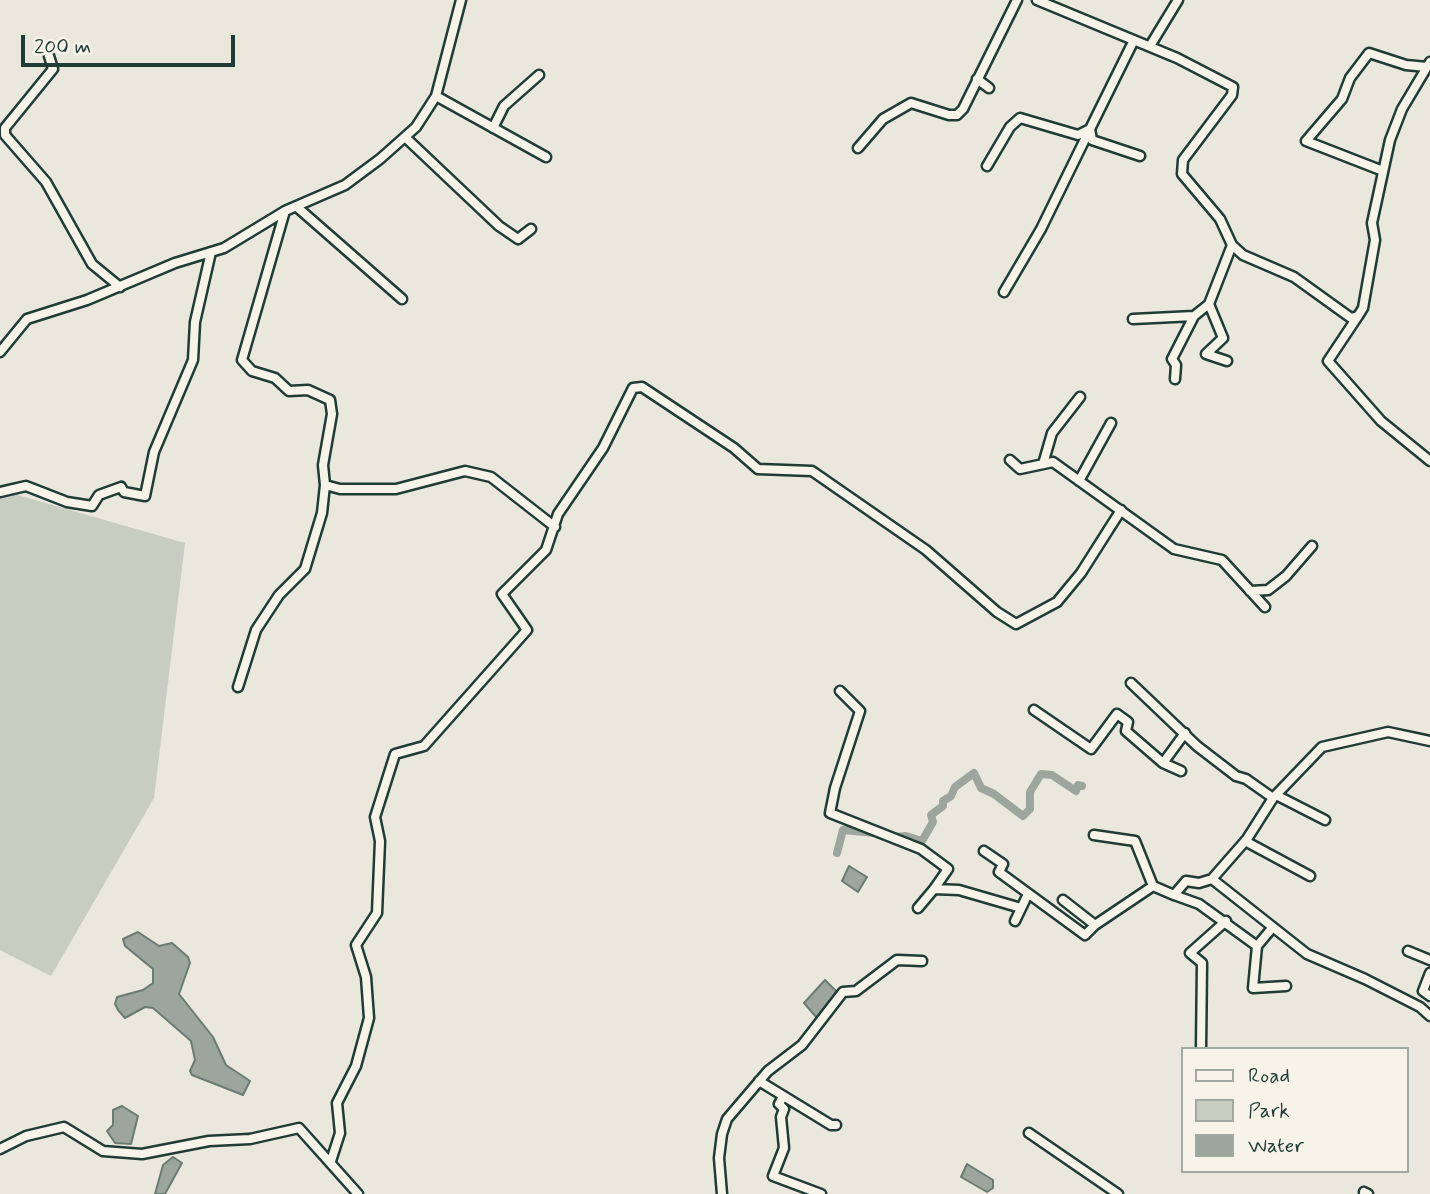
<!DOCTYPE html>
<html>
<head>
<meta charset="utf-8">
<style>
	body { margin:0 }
	#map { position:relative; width:1430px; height:1194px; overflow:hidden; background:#eae8dd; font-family:Mynerve,sans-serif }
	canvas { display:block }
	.legend { position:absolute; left:1181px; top:1047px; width:228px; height:126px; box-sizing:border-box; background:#f7f3e8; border:2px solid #a1aaa0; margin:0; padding:9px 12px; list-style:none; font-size:21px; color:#1f3d34 }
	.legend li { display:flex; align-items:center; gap:14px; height:35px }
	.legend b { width:35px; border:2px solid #a1aaa0 }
	.scale { position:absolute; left:21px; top:35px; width:214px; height:32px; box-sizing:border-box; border:4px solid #1f3d34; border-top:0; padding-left:9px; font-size:21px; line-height:24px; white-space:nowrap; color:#1f3d34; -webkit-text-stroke:5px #f7f3e8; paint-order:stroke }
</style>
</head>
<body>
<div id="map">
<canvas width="1430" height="1194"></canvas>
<ul class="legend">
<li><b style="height:9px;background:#f7f3e8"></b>Road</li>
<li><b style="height:19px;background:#c8ccc1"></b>Park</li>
<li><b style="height:19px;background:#9ca69c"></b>Water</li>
</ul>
<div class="scale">200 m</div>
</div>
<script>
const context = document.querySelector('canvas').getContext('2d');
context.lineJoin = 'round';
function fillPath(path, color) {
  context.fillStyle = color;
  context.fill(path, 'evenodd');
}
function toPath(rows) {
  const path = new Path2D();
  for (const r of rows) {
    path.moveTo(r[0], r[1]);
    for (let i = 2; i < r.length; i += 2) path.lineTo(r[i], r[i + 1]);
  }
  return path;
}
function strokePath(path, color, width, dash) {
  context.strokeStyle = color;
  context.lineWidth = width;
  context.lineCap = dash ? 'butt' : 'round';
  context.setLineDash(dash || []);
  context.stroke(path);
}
fillPath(toPath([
	[0,490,185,543,154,798,51,976,0,950]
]), '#c8ccc1');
const water = toPath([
	[849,866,867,877,858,892,842,881,849,866],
	[138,932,159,946,172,943,188,957,190,963,179,994,213,1037,226,1065,250,1081,243,1095,192,1075,190,1071,195,1060,191,1041,153,1008,145,1007,125,1018,118,1010,115,1004,117,997,143,990,153,983,153,969,125,946,123,939,138,932],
	[825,980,839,994,817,1018,804,1003,825,980],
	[122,1106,138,1116,131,1144,115,1143,107,1131,113,1125,113,1110,122,1106],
	[173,1157,182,1163,165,1194,155,1194,163,1165,173,1157],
	[967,1164,993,1180,993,1188,987,1192,961,1177,967,1164]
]);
fillPath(water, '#9ca69c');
strokePath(water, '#6a7c72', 2);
strokePath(toPath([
	[894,837,906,836,922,841,933,822,931,815,943,806,943,801,951,796,955,787,974,773,981,788,994,794,1023,816,1030,809,1030,792,1041,774,1052,775,1076,791,1078,785,1082,786],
	[837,853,843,830,875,833]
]), '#9ca69c', 8);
const minor = toPath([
	[1037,0,1177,58,1233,87,1232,95,1183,160,1182,174,1220,219,1232,245,1243,255,1294,277,1351,318,1358,316,1363,308,1375,240,1372,223,1390,140,1402,109,1430,62],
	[1150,46,1178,0],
	[49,56,53,69,5,128,5,135,46,182,92,264,120,287],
	[977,79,989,88],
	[436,96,546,157],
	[493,128,504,106,539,75],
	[1090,129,1092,140,1140,156],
	[406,138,499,226,518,239,531,229],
	[858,148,883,119,911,103,949,115,957,115,963,109,1017,0],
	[987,166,1010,127,1020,118,1078,135,1090,129,1134,40],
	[1383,171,1306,141,1342,99,1350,78,1369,53,1406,65,1427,67],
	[297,207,402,299],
	[1004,292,1041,229,1089,131],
	[1209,304,1232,245],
	[1358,316,1328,361,1381,421,1430,461],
	[1133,319,1194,316],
	[0,352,27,319,87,300,175,263,224,248,285,211,345,185,380,159,416,127,436,96,461,0],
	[1175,379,1176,365,1172,359,1194,316,1209,304,1223,338,1206,354,1227,361],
	[1010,460,1020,469,1053,462,1174,549,1222,560,1265,607],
	[1043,464,1052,433,1080,397],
	[1079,481,1111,423],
	[325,485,340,489,396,489,465,471,491,477,555,527],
	[0,492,26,486,67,502,92,506,99,495,121,487,124,492,145,496,154,452,193,360,195,322,211,252],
	[1250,591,1268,590,1286,576,1312,546],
	[1131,683,1197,746,1236,776,1246,779,1273,798],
	[238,687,256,630,279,595,305,569,322,513,325,485,323,465,332,414,330,400,308,390,289,391,275,378,252,371,242,360,285,211],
	[840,691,860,711,835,788,830,813,921,849,948,869,934,889],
	[1034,710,1091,749,1117,714,1128,722,1126,731,1163,763,1185,733],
	[1163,763,1181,771],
	[1276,795,1325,820],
	[1094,835,1135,841,1153,886],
	[1245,841,1310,876],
	[984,851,1003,864,999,872,1085,935,1095,925],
	[1212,879,1307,954,1365,979,1420,1007,1430,1016],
	[1063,900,1095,925,1153,886,1174,895],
	[918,908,934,889,959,890,1021,908],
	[1015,921,1028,894],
	[1273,927,1257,946,1199,904,1174,895,1186,881,1199,883,1212,879,1247,839,1273,798,1322,747,1388,732,1430,741],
	[1257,946,1253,988,1286,986],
	[1408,951,1430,960],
	[1430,973,1423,991,1430,996],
	[1201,1049,1202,963,1190,953,1226,921],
	[759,1081,831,1125,836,1125],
	[783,1096,779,1104,784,1109,781,1117,784,1148,773,1176,821,1194],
	[1029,1133,1118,1194],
	[0,1149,26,1136,64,1127,103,1151,142,1154,209,1141,250,1139,299,1128,358,1194],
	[331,1161,340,1133,337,1103,356,1066,369,1018,366,977,356,945,377,913,380,841,375,817,395,754,424,746,527,630,502,594,546,550,558,514,603,448,633,388,642,387,734,448,758,469,812,471,926,550,997,612,1016,624,1057,602,1081,573,1121,510],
	[1364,1192,1368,1194],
	[722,1194,719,1158,722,1134,727,1119,768,1071,802,1045,843,992,856,991,897,960,922,961]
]);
strokePath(minor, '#1f3d34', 13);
strokePath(minor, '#f7f3e8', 8);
</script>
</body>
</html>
